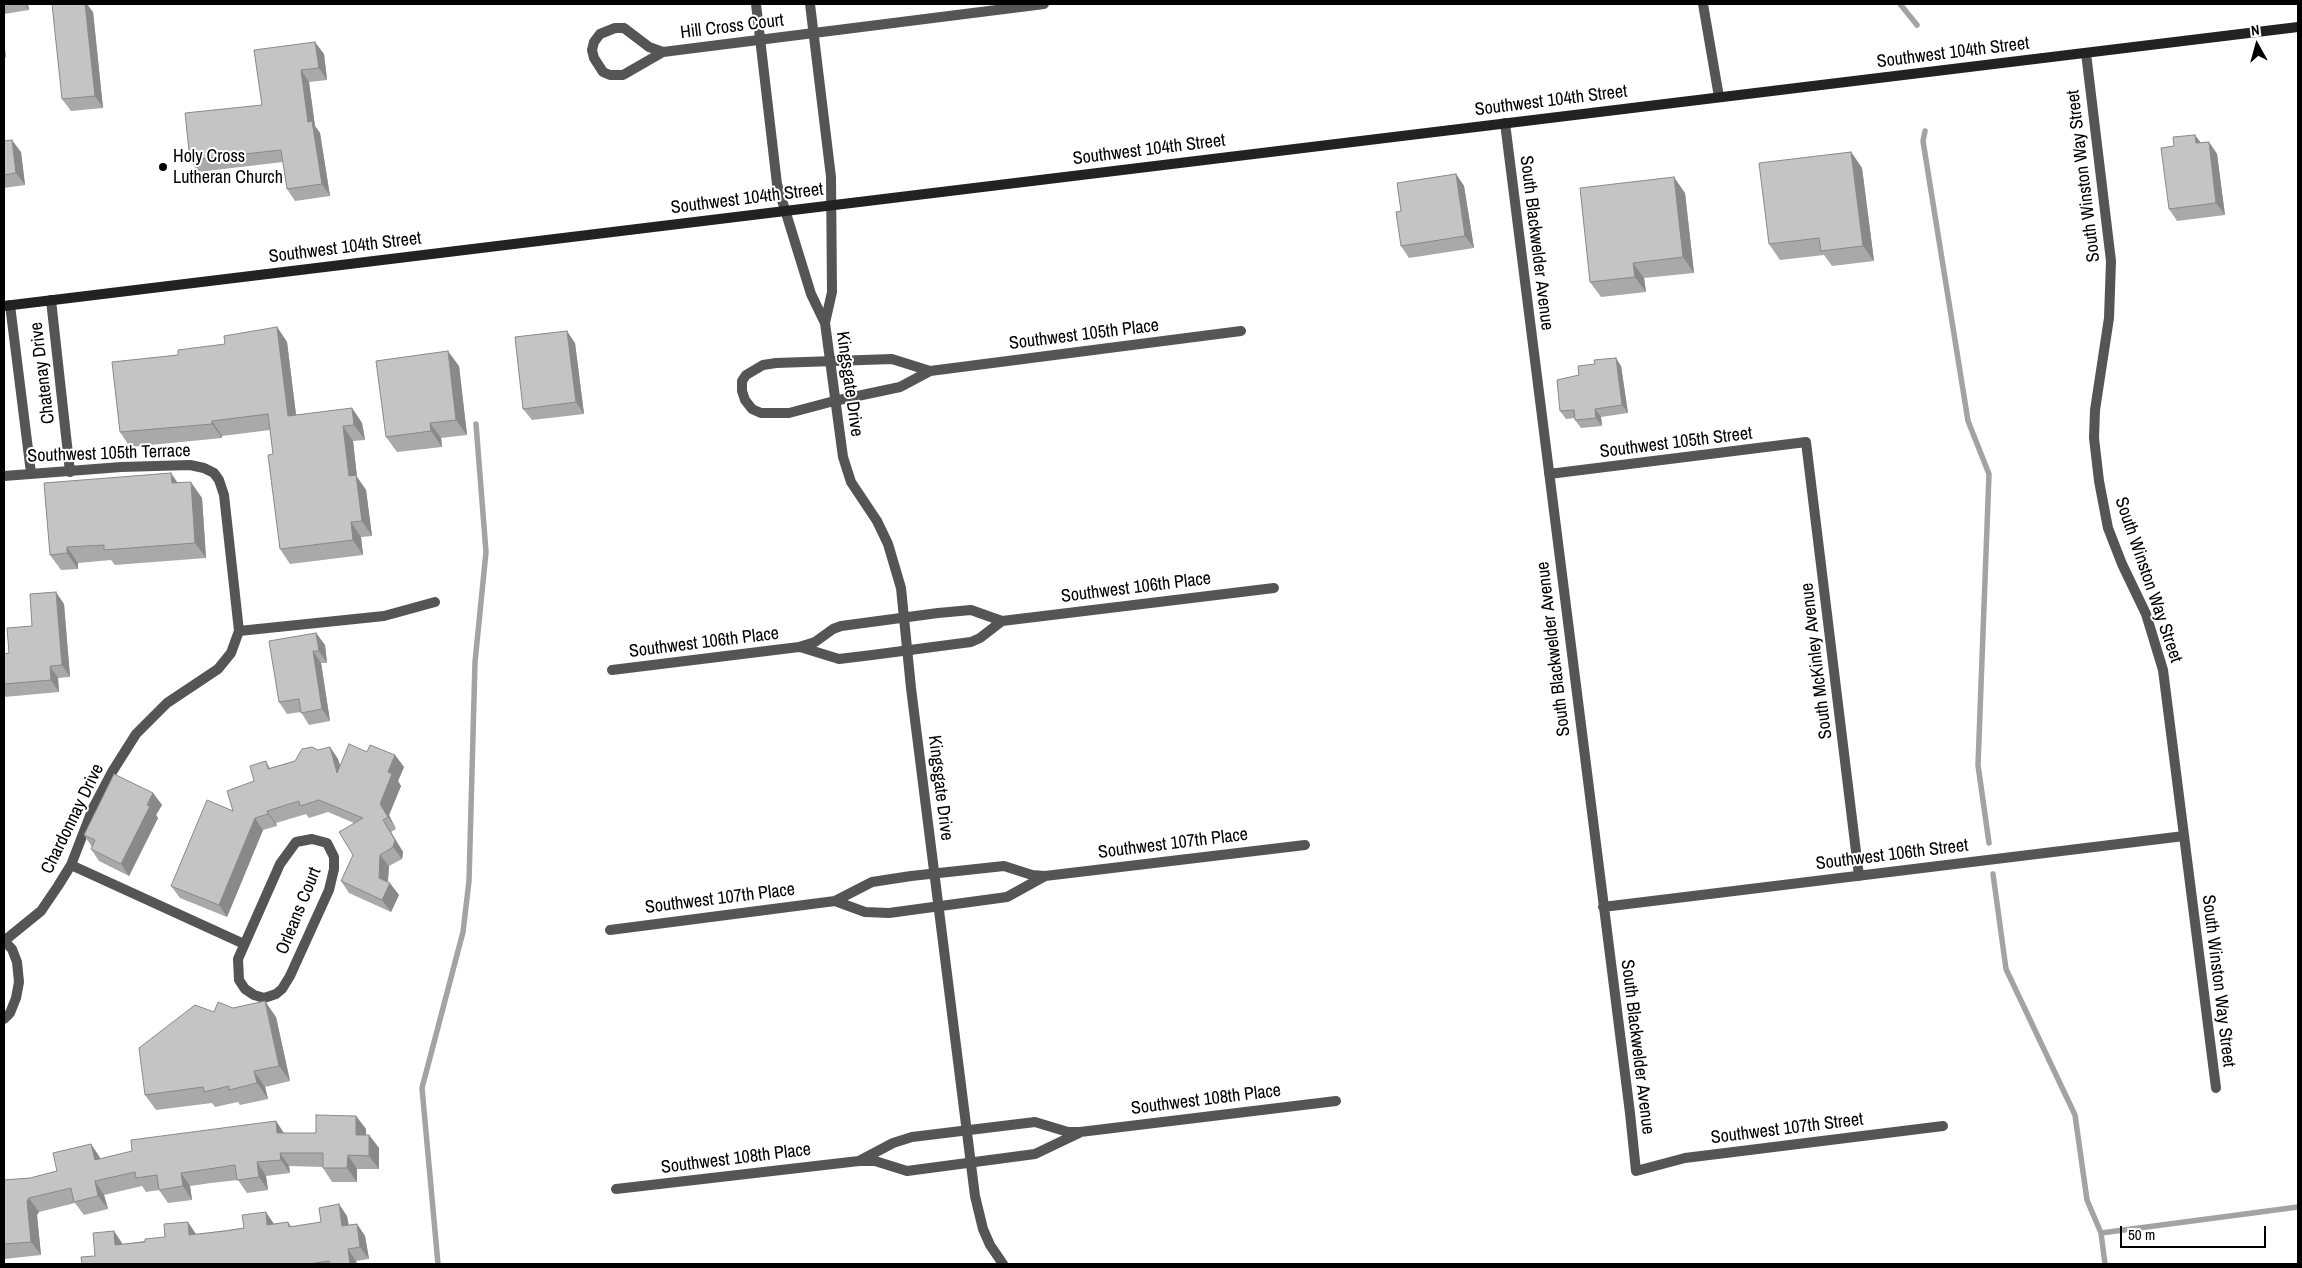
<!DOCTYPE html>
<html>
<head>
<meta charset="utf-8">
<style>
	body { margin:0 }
	#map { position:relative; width:2302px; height:1268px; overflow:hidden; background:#fff; font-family:"Archivo Narrow",sans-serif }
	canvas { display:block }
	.frame { position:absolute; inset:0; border:5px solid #000; pointer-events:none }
	.north { position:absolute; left:2232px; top:20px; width:50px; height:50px; -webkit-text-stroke:4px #fff; paint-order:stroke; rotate:353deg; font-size:14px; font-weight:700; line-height:20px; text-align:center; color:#000 }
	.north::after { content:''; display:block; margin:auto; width:18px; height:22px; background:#000; clip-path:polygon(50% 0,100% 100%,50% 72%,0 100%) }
	.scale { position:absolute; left:2120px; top:1226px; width:146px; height:22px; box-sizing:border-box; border:2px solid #000; border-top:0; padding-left:6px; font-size:15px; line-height:18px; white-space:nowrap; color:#000; -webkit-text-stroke:4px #fff; paint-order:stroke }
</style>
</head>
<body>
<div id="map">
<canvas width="2302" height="1268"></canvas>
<div class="frame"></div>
<div class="north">N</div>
<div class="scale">50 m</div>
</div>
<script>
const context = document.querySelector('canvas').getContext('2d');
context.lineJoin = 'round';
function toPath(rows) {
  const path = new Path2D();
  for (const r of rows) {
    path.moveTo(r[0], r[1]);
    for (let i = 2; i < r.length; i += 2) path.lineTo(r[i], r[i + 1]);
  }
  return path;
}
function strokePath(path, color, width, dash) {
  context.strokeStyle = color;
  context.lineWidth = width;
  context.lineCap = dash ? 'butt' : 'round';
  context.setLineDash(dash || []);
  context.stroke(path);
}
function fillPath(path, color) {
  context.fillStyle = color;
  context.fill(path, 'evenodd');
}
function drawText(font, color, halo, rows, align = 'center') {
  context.font = font + ' "Archivo Narrow",sans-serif';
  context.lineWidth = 4;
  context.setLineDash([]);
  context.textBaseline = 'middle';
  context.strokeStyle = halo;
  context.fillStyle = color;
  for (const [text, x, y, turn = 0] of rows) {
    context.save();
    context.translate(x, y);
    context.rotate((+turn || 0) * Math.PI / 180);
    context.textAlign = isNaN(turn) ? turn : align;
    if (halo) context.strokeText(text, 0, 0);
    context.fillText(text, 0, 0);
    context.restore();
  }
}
strokePath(toPath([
	[1900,4,1917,25],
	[1925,131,1923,141,1968,421,1989,474,1978,765,1989,843],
	[1993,874,2006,969,2075,1115,2087,1200,2101,1233],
	[438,1264,422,1088,463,932,469,881,475,662,486,552,476,424],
	[2105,1264,2101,1233,2298,1207]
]), '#a3a3a3', 5.5);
strokePath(toPath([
	[1703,4,1719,97],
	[663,52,649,47,624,28,615,28,600,34,594,42,592,50,594,58,603,72,610,75,623,75,663,52,1044,4],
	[2086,53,2111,261,2109,318,2095,410,2094,438,2099,481,2108,528,2122,564,2146,614,2163,670,2216,1088],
	[1505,123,1630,1113,1636,1171,1685,1158,1943,1126],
	[51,300,70,472],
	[10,305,31,473],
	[930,371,892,359,776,363,763,365,746,375,742,381,742,391,745,400,752,409,761,413,789,413,834,401,900,387,930,371,1241,331],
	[1549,474,1806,442,1859,876],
	[4,476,121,467,190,465,204,468,214,473,219,480,224,495,239,631,231,653,218,669,167,703,136,734,112,772,93,808,71,865,58,886,41,911,4,941],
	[239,631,384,616,435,602],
	[800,647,839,659,872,655,971,642,980,638,1002,621],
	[612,670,799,647,815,642,833,629,841,626,938,613,971,610,1002,621,1274,588],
	[312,839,327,843,334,857,334,869,329,890,290,976,282,989,276,994,264,998,254,995,245,989,239,980,238,959,280,864,296,842,312,839],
	[71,865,244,944],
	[835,901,865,912,889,913,1007,897,1045,876],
	[1603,907,2184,836],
	[610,930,835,901,872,882,911,876,1004,866,1032,875,1045,876,1305,845],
	[4,1019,10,1013,16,998,19,982,17,962,12,949,4,941],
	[859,1161,893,1143,912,1137,1035,1122,1068,1132,1080,1132,1336,1101],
	[616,1189,859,1161,875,1161,907,1171,1035,1154,1079,1133]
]), '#555', 10);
strokePath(toPath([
	[756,4,777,184,811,294,825,323,843,457,851,482,877,521,888,544,901,588,911,688,975,1196,983,1229,990,1245,1003,1264],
	[810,4,831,177,832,292,825,323]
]), '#555', 10);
strokePath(toPath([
	[4,306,2298,27]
]), '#222', 10);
fillPath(toPath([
	[4,4,39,4,28,5,29,10,4,14],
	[93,12,103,108,71,111,62,99],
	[254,50,324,54,327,80,309,82,315,126,320,133,330,196,295,201,287,189,283,162,198,172,190,160,262,105],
	[4,141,21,152,25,185,4,188],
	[2209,142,2217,154,2225,215,2177,221,2169,209,2201,143],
	[1851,152,1862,168,1874,261,1832,266,1824,255,1780,260,1769,244],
	[1456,174,1464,186,1474,248,1409,258,1401,246,1401,211],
	[1685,193,1694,273,1644,278,1646,292,1601,297,1590,282],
	[277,327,287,342,296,415,352,408,362,423,365,440,353,441,357,477,366,490,372,536,361,537,363,555,290,564,280,549,273,454,270,430,222,436,222,438,130,447,120,432,225,344],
	[575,343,584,414,532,420,523,409],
	[459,366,467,435,441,438,442,447,397,452,386,437],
	[1621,366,1628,413,1601,417,1602,426,1581,428,1575,420,1575,418,1566,419,1560,411],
	[178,483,202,498,206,558,115,565,111,560,78,563,78,569,61,570,50,555],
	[64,604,70,677,58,678,59,692,4,697,4,654,9,653],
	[316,633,325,645,327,663,321,663,330,721,309,725,301,712,287,714,279,702],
	[330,747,338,759,340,766,367,752,395,755,404,767,398,781,401,786,389,815,396,829,391,832,403,852,402,859,389,866,388,882,399,895,391,912,349,893,341,881,353,855,354,823,328,812,309,818,306,814,276,823,277,826,263,830,227,917,180,898,171,886,233,811,254,781,266,761,270,768,295,761,318,750],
	[153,793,162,805,156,815,158,818,129,876,99,861,91,849,92,847,84,835],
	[233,1008,276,1017,290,1081,265,1087,268,1099,240,1105,238,1102,215,1107,212,1103,156,1110,145,1095,214,1012],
	[356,1116,366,1129,366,1135,369,1135,379,1148,379,1169,357,1169,357,1182,332,1182,323,1168,323,1167,289,1166,290,1173,266,1176,268,1190,247,1193,238,1180,211,1183,190,1186,192,1200,168,1203,159,1190,146,1192,142,1186,104,1195,108,1209,84,1215,75,1203,39,1212,37,1215,41,1255,4,1259,4,1180,30,1178,57,1171,91,1144,101,1159,276,1121,284,1133,316,1133],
	[347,1216,349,1225,357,1224,365,1236,369,1259,356,1261,357,1264,82,1264,95,1256,114,1231,122,1244,288,1222,292,1227,321,1222]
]), '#a9a9a9');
fillPath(toPath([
	[25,4,27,4,28,5,29,10],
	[85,4,87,4,93,12,103,108,95,96],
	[4,38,6,58,4,55],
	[315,42,324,54,327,80,319,68],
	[301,70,309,82,315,126,320,133,330,196,322,184,308,122],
	[2195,135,2204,147,2196,143],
	[12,140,21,152,25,185,16,173],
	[2209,142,2217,154,2225,215,2216,203],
	[1851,152,1862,168,1874,261,1863,246],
	[1456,174,1464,186,1474,248,1465,236],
	[1674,177,1685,193,1694,273,1683,257],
	[1633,263,1644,278,1646,292,1635,277],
	[277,327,287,342,298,431,288,416],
	[567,331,575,343,584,414,576,402],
	[448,351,459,366,467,435,456,420],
	[1616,358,1621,366,1628,413,1622,405],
	[352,408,362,423,365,440,354,425],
	[1595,409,1601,417,1602,426,1596,418],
	[212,421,222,436,222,438,212,424],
	[430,423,441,438,442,447,431,431],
	[343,426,353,441,357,477,366,490,372,536,362,521,349,476],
	[171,473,182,489,172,483],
	[191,482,202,498,206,558,195,543],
	[351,522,361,537,363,555,353,540],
	[67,547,78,563,78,569,67,553],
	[56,592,64,604,70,677,62,665],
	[316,633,325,645,327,663,319,651],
	[313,651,321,663,330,721,322,709],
	[50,666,58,678,59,692,51,680],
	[330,747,338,759,346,785,337,773],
	[395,755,404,767,398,781,401,786,389,815,396,829,388,817,380,804,388,772],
	[153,793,162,805,156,815,158,818,129,876,121,864],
	[267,811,276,823,277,826,268,814],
	[255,818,263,830,227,917,219,905],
	[383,820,391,832,403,852,402,859,393,847],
	[380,855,389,866,387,890,379,878],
	[390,883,399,895,391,912,382,900],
	[265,1001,276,1017,290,1081,279,1066],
	[254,1071,265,1087,268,1099,257,1083],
	[356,1116,366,1129,366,1148,356,1135],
	[276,1121,285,1135,277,1133],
	[369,1135,379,1148,379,1169,369,1156],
	[91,1144,100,1158,105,1174,95,1160],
	[280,1153,289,1166,290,1173,281,1160],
	[348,1155,357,1169,357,1182,347,1168],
	[257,1162,266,1176,268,1190,259,1177],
	[181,1173,190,1186,192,1200,183,1186],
	[95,1181,104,1195,108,1209,98,1196],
	[29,1198,39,1212,37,1215,41,1255,31,1242,27,1201],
	[339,1204,347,1216,350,1238,342,1226],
	[266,1212,274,1224,267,1225],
	[188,1222,196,1234,189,1235],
	[357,1224,365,1236,369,1259,360,1247],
	[114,1231,122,1243,123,1257,115,1245],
	[348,1249,356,1261,357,1264,350,1264]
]), '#898989');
const building = toPath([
	[52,4,85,4,95,96,62,99,52,4],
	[315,42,319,68,301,70,308,122,312,121,322,184,287,189,281,150,190,160,185,113,262,105,254,50,315,42],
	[2195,135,2196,143,2209,142,2216,203,2169,209,2161,148,2174,146,2173,137,2195,135],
	[12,140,16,173,4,175,4,141,12,140],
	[1851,152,1863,246,1821,251,1819,238,1769,244,1759,163,1851,152],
	[1456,174,1465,236,1401,246,1396,212,1401,211,1397,183,1456,174],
	[1674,177,1683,257,1633,263,1635,277,1590,282,1580,188,1674,177],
	[277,327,288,416,352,408,354,425,343,426,349,476,356,475,362,521,351,522,353,540,280,549,268,455,273,454,268,414,212,421,212,424,120,432,112,362,178,355,178,350,225,344,224,336,277,327],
	[567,331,576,402,523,409,515,337,567,331],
	[448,351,456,420,430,423,431,431,386,437,376,361,448,351],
	[1616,358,1622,405,1595,409,1596,418,1575,420,1574,410,1560,411,1557,380,1579,375,1578,366,1595,364,1594,360,1616,358],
	[171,473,172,483,191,482,195,543,104,550,104,545,67,547,67,553,50,555,44,483,171,473],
	[56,592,62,665,50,666,51,680,4,684,4,654,9,653,7,628,32,626,30,594,56,592],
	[316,633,319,651,313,651,322,709,301,713,299,699,279,702,269,641,316,633],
	[349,744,367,752,370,745,395,755,388,772,392,774,380,804,388,817,383,820,395,840,393,847,380,855,379,878,390,883,382,900,341,881,353,855,339,832,363,818,319,800,300,806,299,801,267,811,268,814,255,818,219,905,171,886,207,800,233,811,227,791,254,781,250,766,266,761,268,769,295,761,302,749,312,747,318,750,330,747,337,773,349,744],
	[114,774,153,793,147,805,150,806,121,864,91,849,95,840,84,835,114,774],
	[265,1001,279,1066,254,1071,257,1083,229,1090,229,1086,204,1092,203,1087,145,1095,139,1048,195,1005,214,1012,218,1002,233,1008,265,1001],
	[316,1115,356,1116,356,1135,369,1135,369,1156,348,1155,347,1168,323,1168,323,1153,280,1153,281,1160,257,1162,259,1177,237,1180,235,1165,202,1170,181,1173,183,1186,159,1190,157,1175,136,1178,135,1172,95,1181,98,1196,74,1202,71,1188,29,1198,27,1201,31,1242,4,1244,4,1180,30,1178,57,1171,53,1153,91,1144,95,1160,132,1151,131,1140,276,1121,277,1133,316,1133,316,1115],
	[339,1204,342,1226,357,1224,360,1247,348,1249,350,1264,330,1264,329,1261,308,1264,82,1264,81,1257,95,1256,93,1233,114,1231,115,1245,145,1242,145,1239,165,1237,164,1224,188,1222,189,1235,225,1231,244,1228,242,1215,266,1212,267,1225,288,1222,289,1227,321,1222,319,1208,339,1204]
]);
fillPath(building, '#c4c4c4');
strokePath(building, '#898989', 1);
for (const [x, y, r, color] of [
	[163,167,5,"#000"]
]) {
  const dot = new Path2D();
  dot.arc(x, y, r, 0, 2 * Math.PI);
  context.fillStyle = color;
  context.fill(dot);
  strokePath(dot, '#fff', 2);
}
drawText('18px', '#000', '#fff', [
	["Hill Cross Court",732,27,-7],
	["Southwest 104th Street",1953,53,-7],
	["Southwest 104th Street",1551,101,-7],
	["Southwest 104th Street",1149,150,-7],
	["South Winston Way Street",2084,176,-97],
	["Southwest 104th Street",747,199,-7],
	["South Blackwelder Avenue",1536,243,83],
	["Southwest 104th Street",345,248,-7],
	["Southwest 105th Place",1084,335,-7],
	["Chatenay Drive",43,373,-97],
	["Kingsgate Drive",849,384,82],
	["Southwest 105th Street",1676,443,-7],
	["Southwest 105th Terrace",109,454,-2],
	["South Winston Way Street",2148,580,71],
	["Southwest 106th Place",1136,588,-7],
	["Southwest 106th Place",704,643,-7],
	["South Blackwelder Avenue",1554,649,-97],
	["South McKinley Avenue",1817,661,-97],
	["Kingsgate Drive",940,788,83],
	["Chardonnay Drive",73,819,-64],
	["Southwest 107th Place",1173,844,-7],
	["Southwest 106th Street",1892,855,-7],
	["Southwest 107th Place",720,899,-7],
	["Orleans Court",299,911,-68],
	["South Winston Way Street",2218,981,83],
	["South Blackwelder Avenue",1637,1047,83],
	["Southwest 108th Place",1206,1100,-7],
	["Southwest 107th Street",1787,1129,-7],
	["Southwest 108th Place",736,1159,-7]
]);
drawText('18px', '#000', '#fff', [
	["Holy Cross",173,157],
	["Lutheran Church",173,178]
], 'left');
</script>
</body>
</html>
